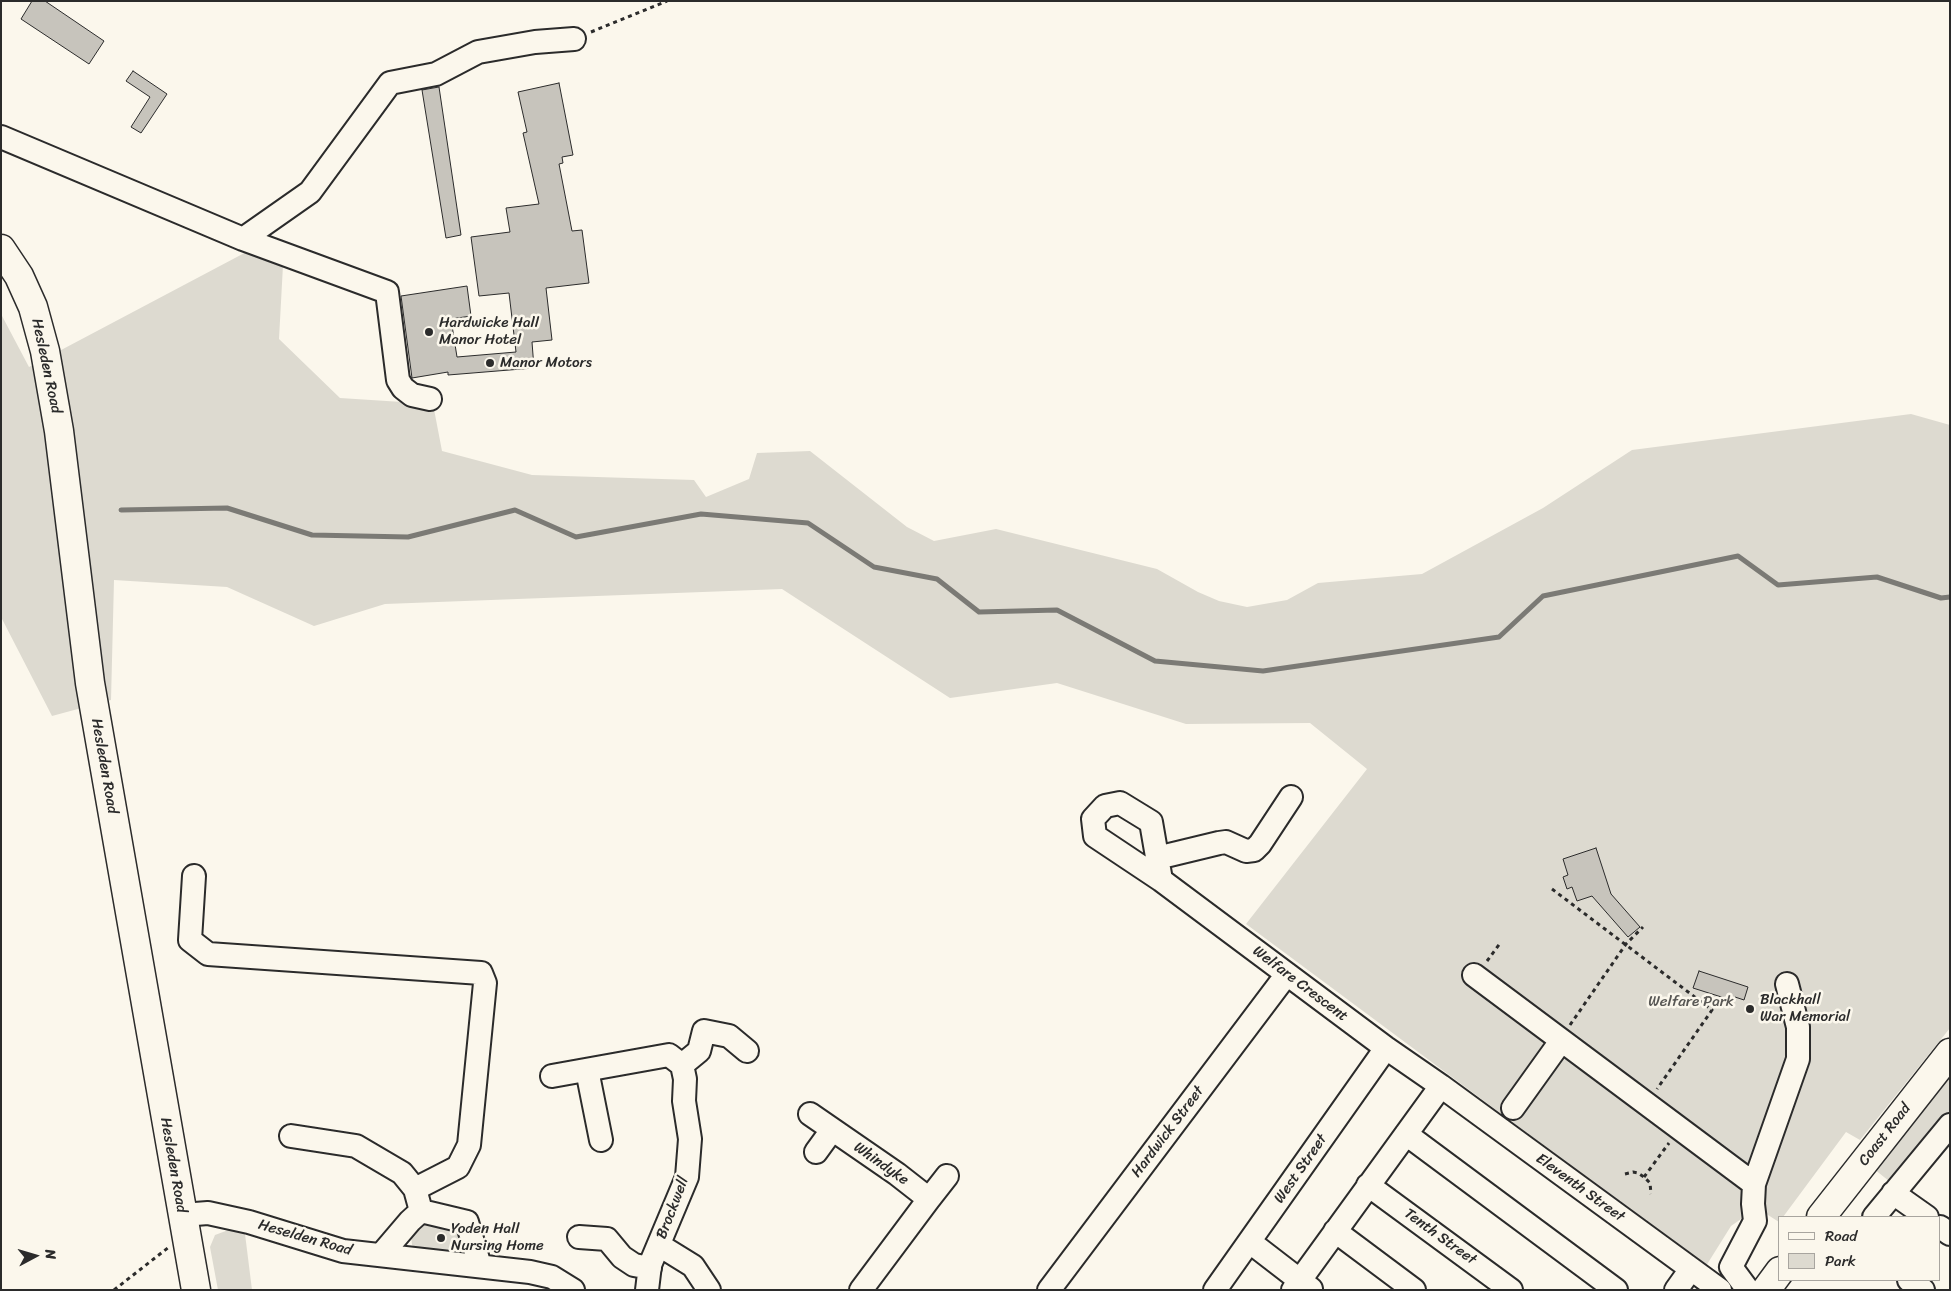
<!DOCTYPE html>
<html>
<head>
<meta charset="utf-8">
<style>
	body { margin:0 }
	#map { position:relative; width:1951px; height:1291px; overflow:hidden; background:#fbf7ec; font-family:Sriracha,sans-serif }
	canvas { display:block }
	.frame { position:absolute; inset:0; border:2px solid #2b2b2b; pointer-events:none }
	.legend { position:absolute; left:1778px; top:1216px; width:162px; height:65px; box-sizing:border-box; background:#fbf7ec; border:1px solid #a8a59f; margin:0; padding:6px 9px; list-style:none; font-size:15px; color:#2b2b2b }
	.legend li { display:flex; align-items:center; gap:10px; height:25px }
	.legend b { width:25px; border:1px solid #a8a59f }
	.north { position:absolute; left:10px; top:1231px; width:50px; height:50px; -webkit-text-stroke:4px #fbf7ec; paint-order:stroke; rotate:84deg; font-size:14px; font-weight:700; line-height:20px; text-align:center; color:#2b2b2b }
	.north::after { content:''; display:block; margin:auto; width:18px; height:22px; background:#2b2b2b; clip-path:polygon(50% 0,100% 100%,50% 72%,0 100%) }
</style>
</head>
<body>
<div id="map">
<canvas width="1951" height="1291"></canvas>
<div class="frame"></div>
<ul class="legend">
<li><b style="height:6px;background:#fbf7ec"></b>Road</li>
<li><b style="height:14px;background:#dddad0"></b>Park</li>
</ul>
<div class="north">N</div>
</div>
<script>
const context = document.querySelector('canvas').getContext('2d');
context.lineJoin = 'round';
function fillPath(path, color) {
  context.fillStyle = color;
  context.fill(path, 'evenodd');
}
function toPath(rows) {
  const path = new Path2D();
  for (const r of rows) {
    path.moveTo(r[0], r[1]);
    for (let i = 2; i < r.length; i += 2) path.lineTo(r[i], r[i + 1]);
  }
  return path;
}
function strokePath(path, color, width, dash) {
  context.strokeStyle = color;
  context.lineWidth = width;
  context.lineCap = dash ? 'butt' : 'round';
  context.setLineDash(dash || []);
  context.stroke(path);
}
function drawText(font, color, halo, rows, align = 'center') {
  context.font = font + ' Sriracha,sans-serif';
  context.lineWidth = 5;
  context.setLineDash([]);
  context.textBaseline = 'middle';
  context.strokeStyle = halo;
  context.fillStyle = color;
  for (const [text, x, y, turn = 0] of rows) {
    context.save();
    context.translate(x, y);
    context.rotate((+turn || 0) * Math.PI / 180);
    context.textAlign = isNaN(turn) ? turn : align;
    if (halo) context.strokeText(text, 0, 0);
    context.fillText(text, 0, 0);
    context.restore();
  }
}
fillPath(toPath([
	[252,249,283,265,279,339,340,398,433,404,442,451,532,475,694,480,706,497,749,479,757,453,810,451,907,527,934,541,996,529,1157,569,1198,592,1219,601,1247,607,1287,600,1318,583,1422,574,1543,508,1632,450,1911,414,1950,425,1950,1028,1860,1140,1846,1132,1783,1217,1780,1217,1779,1222,1757,1208,1731,1226,1706,1266,1246,924,1367,769,1310,723,1186,724,1057,683,950,698,782,589,385,604,314,626,227,587,114,580,111,700,52,716,1,617,1,314,29,367],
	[1950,1071,1950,1111,1889,1181,1874,1169],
	[428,1219,463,1228,469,1246,463,1254,419,1252,412,1245,411,1234],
	[231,1229,245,1234,252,1290,218,1290,210,1247,215,1235]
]), '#dddad0');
strokePath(toPath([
	[121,510,227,508,312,535,408,537,515,510,576,537,701,514,808,523,874,567,937,579,979,612,1057,610,1155,661,1263,671,1499,637,1543,596,1738,556,1778,585,1877,577,1941,598,1950,597]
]), '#7b7a75', 5);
const building = toPath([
	[32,1,45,1,104,41,89,64,21,19,32,1],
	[133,71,167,94,141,133,131,127,150,97,126,81,133,71],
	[559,83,573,155,562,157,563,163,559,164,572,231,582,230,589,283,546,288,552,340,532,342,534,368,448,375,448,372,412,378,401,296,467,286,471,316,451,319,457,357,516,352,509,293,479,296,471,237,510,232,506,208,539,204,523,133,527,132,518,92,559,83],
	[439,87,461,235,446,238,422,90,439,87],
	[1596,848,1611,894,1640,927,1628,937,1592,896,1577,901,1572,887,1567,889,1563,877,1568,875,1563,859,1596,848],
	[1699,971,1748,987,1744,1000,1735,997,1734,1001,1693,988,1699,971]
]);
fillPath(building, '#c7c4bc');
strokePath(building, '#2b2b2b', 1);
const minor = toPath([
	[1,137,243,239,387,292,398,380,403,388,412,395,430,399],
	[243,239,310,192,390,83,436,74,478,52,535,42,574,39],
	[1157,858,1219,843,1226,842,1246,851,1254,850,1260,844,1291,797],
	[194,876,190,940,208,954,481,973,485,983,469,1145,458,1167,415,1189],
	[1161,880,1151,822,1120,803,1105,806,1093,819,1095,836,1161,880,1386,1048,1441,1086,1720,1290],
	[1474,975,1754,1184],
	[682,1065,699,1051,704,1031,729,1036,747,1051],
	[587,1070,601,1140],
	[552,1076,669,1055,682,1065,685,1079,684,1101,690,1139,687,1177,650,1265,647,1290],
	[1513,1108,1561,1041],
	[810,1114,897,1174,929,1199,861,1290],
	[1406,1134,1616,1290],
	[291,1136,356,1146,402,1173,415,1189,421,1211],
	[816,1152,832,1130],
	[1368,1185,1511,1290],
	[1893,1193,1927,1217],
	[929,1199,947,1176],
	[182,1215,208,1213,249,1222,343,1251,530,1272,552,1277,573,1290],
	[1874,1217,1950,1125],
	[1940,1227,1950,1234],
	[1335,1231,1414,1290],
	[579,1237,607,1239,622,1257,634,1265,650,1268],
	[1250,1242,1311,1289],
	[659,1245,693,1266,709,1290],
	[381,1255,410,1221,421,1211,467,1222,480,1266],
	[1909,1280,1923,1290],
	[1049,1290,1287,974],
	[1215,1290,1386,1048],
	[1293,1290,1441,1086],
	[1676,1290,1691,1269],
	[1748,1290,1731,1267,1755,1221,1753,1204,1754,1184,1798,1059,1798,1027,1787,984]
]);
const major = toPath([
	[1,249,19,276,33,307,45,351,59,431,90,683,196,1290],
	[1821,1217,1950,1053],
	[1766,1290,1780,1271]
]);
strokePath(minor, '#2b2b2b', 26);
strokePath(major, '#2b2b2b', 31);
strokePath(toPath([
	[591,32,667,1],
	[1552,889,1712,1010,1657,1089],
	[1487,961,1501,942],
	[1570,1025,1626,944,1643,927],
	[1625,1174,1633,1172,1638,1173,1644,1177,1650,1183,1651,1194],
	[1644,1177,1669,1143],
	[114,1290,169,1247]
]), '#2b2b2b', 3, [4, 4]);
strokePath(minor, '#fbf7ec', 22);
strokePath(major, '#fbf7ec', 28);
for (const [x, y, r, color] of [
	[429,332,5,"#2b2b2b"],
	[490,363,5,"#2b2b2b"],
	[1750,1009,5,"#2b2b2b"],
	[441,1238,5,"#2b2b2b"]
]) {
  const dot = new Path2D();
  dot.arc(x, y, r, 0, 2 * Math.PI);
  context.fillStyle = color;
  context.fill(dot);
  strokePath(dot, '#fbf7ec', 2);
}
drawText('15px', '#2b2b2b', '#fbf7ec', [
	["Hardwicke Hall",439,323],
	["Manor Hotel",439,340],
	["Manor Motors",500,363],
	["Blackhall",1760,1000],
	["War Memorial",1760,1017],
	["Yoden Hall",451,1229],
	["Nursing Home",451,1246]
], 'left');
drawText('15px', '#2b2b2b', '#fbf7ec', [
	["Hesleden Road",46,366,78],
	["Hesleden Road",104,766,80],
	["Welfare Crescent",1300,984,37],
	["Hardwick Street",1168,1132,-53],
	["Coast Road",1885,1135,-52],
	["Whindyke",881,1164,35],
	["Hesleden Road",173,1165,80],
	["West Street",1301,1169,-55],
	["Eleventh Street",1580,1188,36],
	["Brockwell",673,1208,-69],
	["Tenth Street",1440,1237,36],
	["Heselden Road",305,1238,16]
]);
drawText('15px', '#585754', '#fbf7ec', [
	["Welfare Park",1691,1002]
]);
</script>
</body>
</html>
